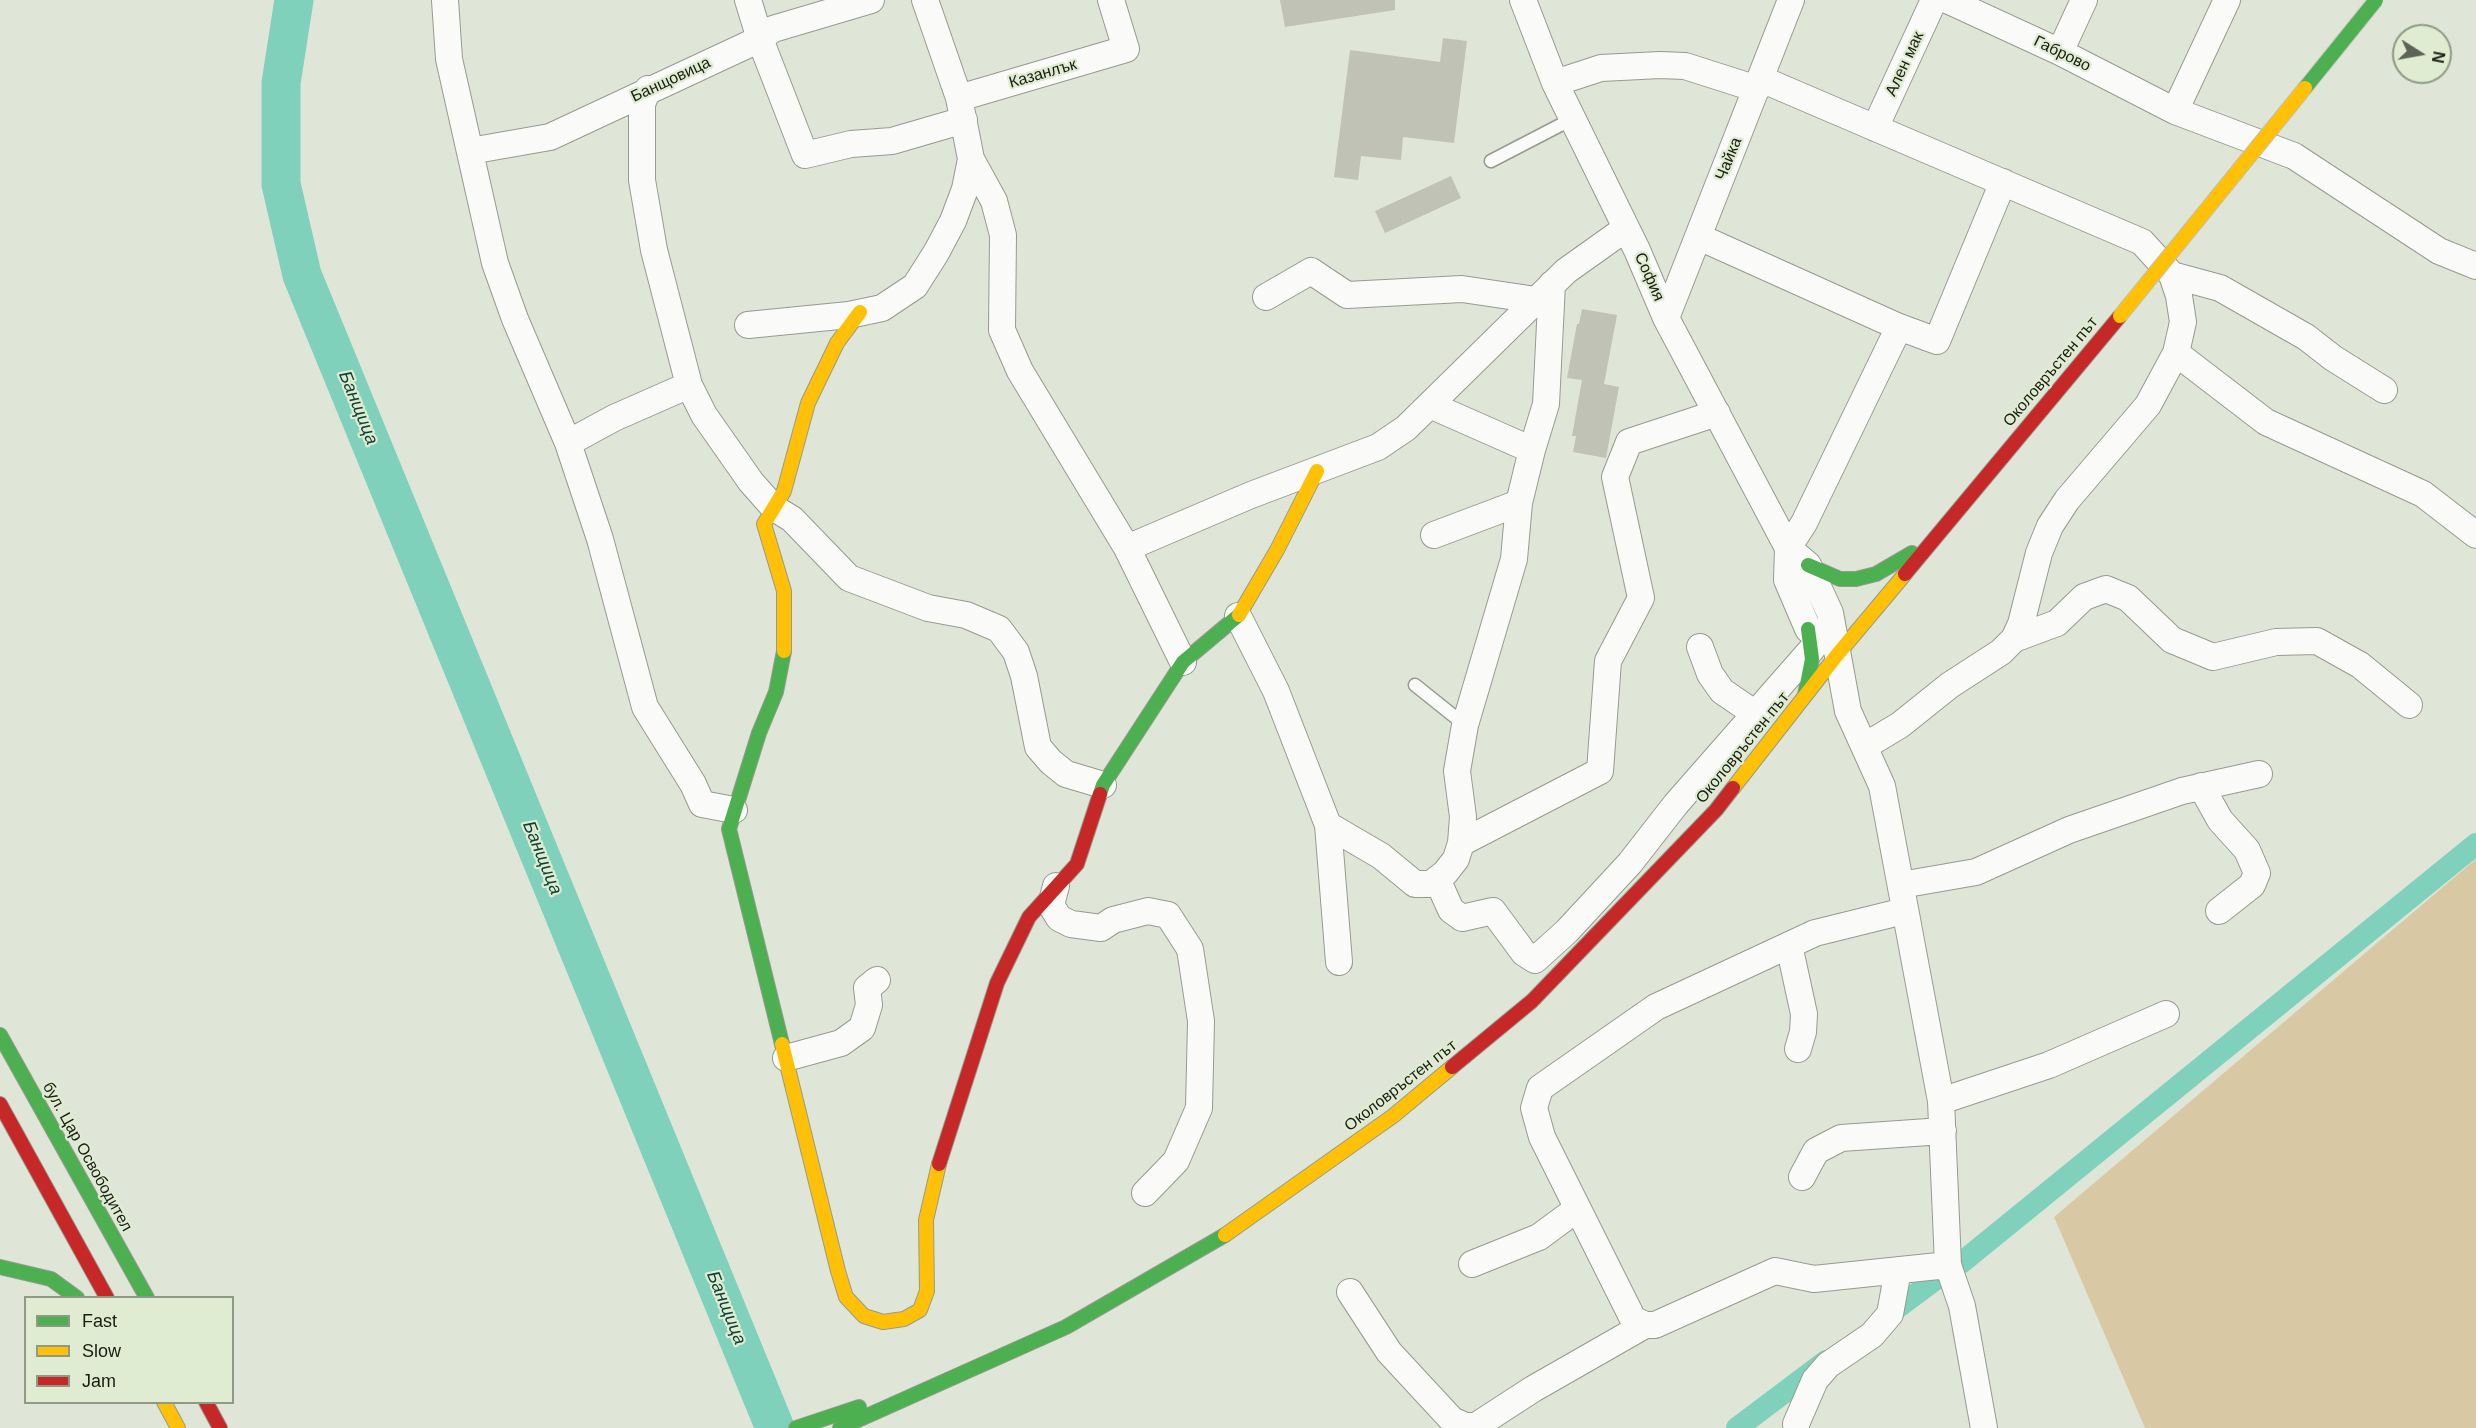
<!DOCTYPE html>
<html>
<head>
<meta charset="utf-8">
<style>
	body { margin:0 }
	#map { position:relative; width:2476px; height:1428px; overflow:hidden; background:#dfe6d7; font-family:Helvetica,sans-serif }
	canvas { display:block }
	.legend { position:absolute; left:24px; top:1296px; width:210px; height:108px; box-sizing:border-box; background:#dfecd1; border:2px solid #909985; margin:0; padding:8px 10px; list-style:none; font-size:18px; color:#191d13 }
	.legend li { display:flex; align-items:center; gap:12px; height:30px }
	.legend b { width:30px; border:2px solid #909985 }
	.north { position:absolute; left:2392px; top:24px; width:60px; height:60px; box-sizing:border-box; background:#dfecd1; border:2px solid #909985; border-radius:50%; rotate:101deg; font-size:16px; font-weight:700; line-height:24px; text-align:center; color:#191d13 }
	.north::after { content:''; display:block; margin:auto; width:21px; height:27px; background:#5e6358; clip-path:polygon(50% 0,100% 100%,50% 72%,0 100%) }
</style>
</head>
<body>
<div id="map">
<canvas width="2476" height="1428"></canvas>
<ul class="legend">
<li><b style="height:8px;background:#4caf50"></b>Fast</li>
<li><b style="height:8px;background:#ffc107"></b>Slow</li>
<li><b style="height:8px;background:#c62828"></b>Jam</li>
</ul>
<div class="north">N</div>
</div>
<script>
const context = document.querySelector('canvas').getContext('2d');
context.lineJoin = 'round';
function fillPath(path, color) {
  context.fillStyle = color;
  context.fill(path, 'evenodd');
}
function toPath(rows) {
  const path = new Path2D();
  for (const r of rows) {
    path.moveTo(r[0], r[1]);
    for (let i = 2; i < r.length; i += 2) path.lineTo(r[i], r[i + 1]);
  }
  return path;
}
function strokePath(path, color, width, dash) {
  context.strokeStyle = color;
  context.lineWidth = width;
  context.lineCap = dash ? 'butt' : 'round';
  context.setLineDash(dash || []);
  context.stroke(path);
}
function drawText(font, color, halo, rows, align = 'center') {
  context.font = font + ' Helvetica,sans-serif';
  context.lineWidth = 4.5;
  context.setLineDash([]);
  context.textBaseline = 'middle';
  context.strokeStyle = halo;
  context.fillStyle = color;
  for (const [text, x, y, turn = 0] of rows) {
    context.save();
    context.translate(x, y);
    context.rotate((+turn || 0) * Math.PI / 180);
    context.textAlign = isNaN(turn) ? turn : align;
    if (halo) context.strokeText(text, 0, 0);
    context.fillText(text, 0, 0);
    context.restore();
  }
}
fillPath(toPath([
	[2476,859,2476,1428,2145,1428,2054,1217]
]), '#d8c9a4');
strokePath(toPath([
	[1961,1263,2476,844],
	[1881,1320,1940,1276],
	[1737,1428,1826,1361]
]), '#80d1bc', 22);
strokePath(toPath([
	[294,0,281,83,281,184,302,275,775,1428]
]), '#80d1bc', 39);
fillPath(toPath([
	[1280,0,1395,0,1395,10,1285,27],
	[1443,38,1467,41,1454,143,1403,137,1401,160,1361,156,1358,180,1334,177,1350,50,1440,62],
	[1451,176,1461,198,1385,233,1375,211],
	[1582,309,1617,315,1604,384,1619,387,1606,458,1573,452,1576,436,1572,436,1582,380,1567,378,1577,324,1579,324]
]), '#bfc2b5');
const lane = toPath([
	[1491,161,1572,119],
	[1415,685,1465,725]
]);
const street = toPath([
	[445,0,449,59,495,263,515,319,568,443,600,539,645,707,693,784,702,804,734,810],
	[748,0,760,39,805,155,851,144,892,141,964,120],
	[1523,0,1555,83,1637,250,1666,318,1788,548,1808,565,1830,613,1848,711,1882,786,1941,1101,1948,1265,1962,1306,1984,1428],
	[1947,0,2060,52,2175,111,2294,156,2439,251,2476,266],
	[2060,52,2084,0],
	[1761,79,2142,242,2172,275,2179,296,2183,322,2176,353,2148,405,2067,500,2050,526,2039,553,2021,624,2014,639,2001,652,1950,685,1900,725,1865,746],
	[1555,83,1601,68,1660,65,1685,66,1757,89],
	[648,89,642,104,642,180,654,250,689,385,704,415,751,482,774,508,792,519,849,578,928,608,966,615,999,629,1016,652,1024,676,1038,747,1051,762,1066,774,1103,785],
	[959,98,1126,49,1111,0],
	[2175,111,2227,0],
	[1875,128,1934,0],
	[470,151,550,137,760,39,773,29,871,0],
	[971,159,994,201,1003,235,1002,330,1020,371,1127,548,1183,662],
	[1699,237,1899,327,1937,341,2003,182],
	[2172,275,2220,288,2306,337,2333,358,2384,390],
	[1266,297,1311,271,1347,295,1462,289,1536,300],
	[1666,318,1791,0],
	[748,325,849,315,882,308,915,286,936,253,953,221,965,189,971,159,959,98,925,0],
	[2176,353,2266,422,2423,494,2476,535],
	[1430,405,1532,450],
	[568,443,614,418,689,385],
	[1434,535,1519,503],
	[1127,548,1251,495,1378,447,1406,428,1566,271,1625,229],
	[1238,616,1276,691,1328,825,1339,962],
	[2014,639,2057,623,2084,597,2106,589,2128,598,2172,640,2213,657,2276,642,2317,641,2360,665,2409,705],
	[1821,642,1808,629,1787,580,1788,548,1804,523,1899,327],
	[1700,647,1710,674,1722,691,1754,713],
	[2201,786,2220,820,2247,850,2257,873,2252,885,2219,911],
	[1328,825,1381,856,1415,884,1431,884,1445,873,1456,859,1461,843,1463,817,1457,771,1465,725,1514,559,1519,503,1532,450,1546,404,1552,284],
	[1461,843,1600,771,1608,661,1641,598,1615,477,1629,442,1717,413],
	[1437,879,1451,910,1462,918,1493,911,1524,953,1535,960,1567,931,1630,863,1676,804,1812,649],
	[1901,885,1976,872,2069,830,2182,791,2259,774],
	[1056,886,1051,905,1059,918,1071,924,1101,928,1113,920,1148,911,1168,915,1190,949,1201,1021,1199,1108,1176,1161,1145,1193],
	[1904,911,1815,933,1656,1007,1540,1088,1534,1108,1542,1137,1633,1319,1645,1325,1655,1325,1775,1271,1814,1279,1948,1265],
	[1789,945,1804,1014,1803,1032,1798,1049],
	[786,1058,841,1043,862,1028,869,1005,867,988,877,980],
	[1941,1101,2049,1065,2166,1014],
	[1802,1177,1816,1151,1841,1138,1943,1131],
	[1472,1264,1539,1237,1577,1209],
	[1350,1292,1389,1352,1452,1420,1465,1426,1476,1426,1533,1389,1645,1325],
	[1796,1424,1815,1380,1828,1365,1872,1335,1890,1314,1898,1270]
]);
const fast = toPath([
	[1808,565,1840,579,1856,579,1876,574,1912,553],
	[1805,695,1812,659,1808,629],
	[1100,794,1103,785,1183,662,1239,615],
	[0,1035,147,1298],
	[782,1044,729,829,759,733,776,692,784,651],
	[0,1267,51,1279,77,1298],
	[796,1428,859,1407],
	[840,1428,1066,1327,1225,1235]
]);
const slow = toPath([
	[1239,615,1277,550,1317,471],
	[784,651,784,591,764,524,784,491,808,403,837,343,860,312],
	[1733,788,1837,655,1905,574],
	[782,1044,838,1271,846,1297,864,1316,883,1322,904,1319,920,1310,927,1291,926,1220,939,1164],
	[1225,1235,1393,1116,1452,1067],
	[164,1402,178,1428]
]);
const jam = toPath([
	[1905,574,2120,316],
	[1452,1067,1532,1001,1716,810,1733,788],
	[0,1104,107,1298],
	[939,1164,997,983,1029,917,1077,864,1100,794],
	[206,1402,220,1428]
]);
strokePath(lane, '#959b8f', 15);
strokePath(street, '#959b8f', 28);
strokePath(fast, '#959b8f', 16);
strokePath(slow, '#959b8f', 16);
strokePath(jam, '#959b8f', 16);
strokePath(lane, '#fafbf9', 12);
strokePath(street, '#fafbf9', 26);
strokePath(fast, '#4caf50', 14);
strokePath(slow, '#ffc107', 14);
strokePath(jam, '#c62828', 14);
const fastBridge = toPath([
	[2305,88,2376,0]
]);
const slowBridge = toPath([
	[2120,316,2305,88]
]);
strokePath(fastBridge, '#bdc0b9', 16, []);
strokePath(slowBridge, '#bdc0b9', 16, []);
strokePath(fastBridge, '#4caf50', 14);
strokePath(slowBridge, '#ffc107', 14);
drawText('16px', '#191d13', '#dfecd1', [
	["Габрово",2062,54,26],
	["Ален мак",1905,64,-65],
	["Казанлък",1043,74,-16],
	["Банщовица",671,80,-25],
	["Чайка",1729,159,-68],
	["София",1649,277,66],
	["Околовръстен път",2051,372,-50],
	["Околовръстен път",1743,748,-51],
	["Околовръстен път",1401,1086,-38],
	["бул. Цар Освободител",87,1157,61]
]);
drawText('italic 18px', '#0e4137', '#dfecd1', [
	["Банщица",358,408,68],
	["Банщица",542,858,68],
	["Банщица",726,1308,68]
]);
</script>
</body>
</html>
